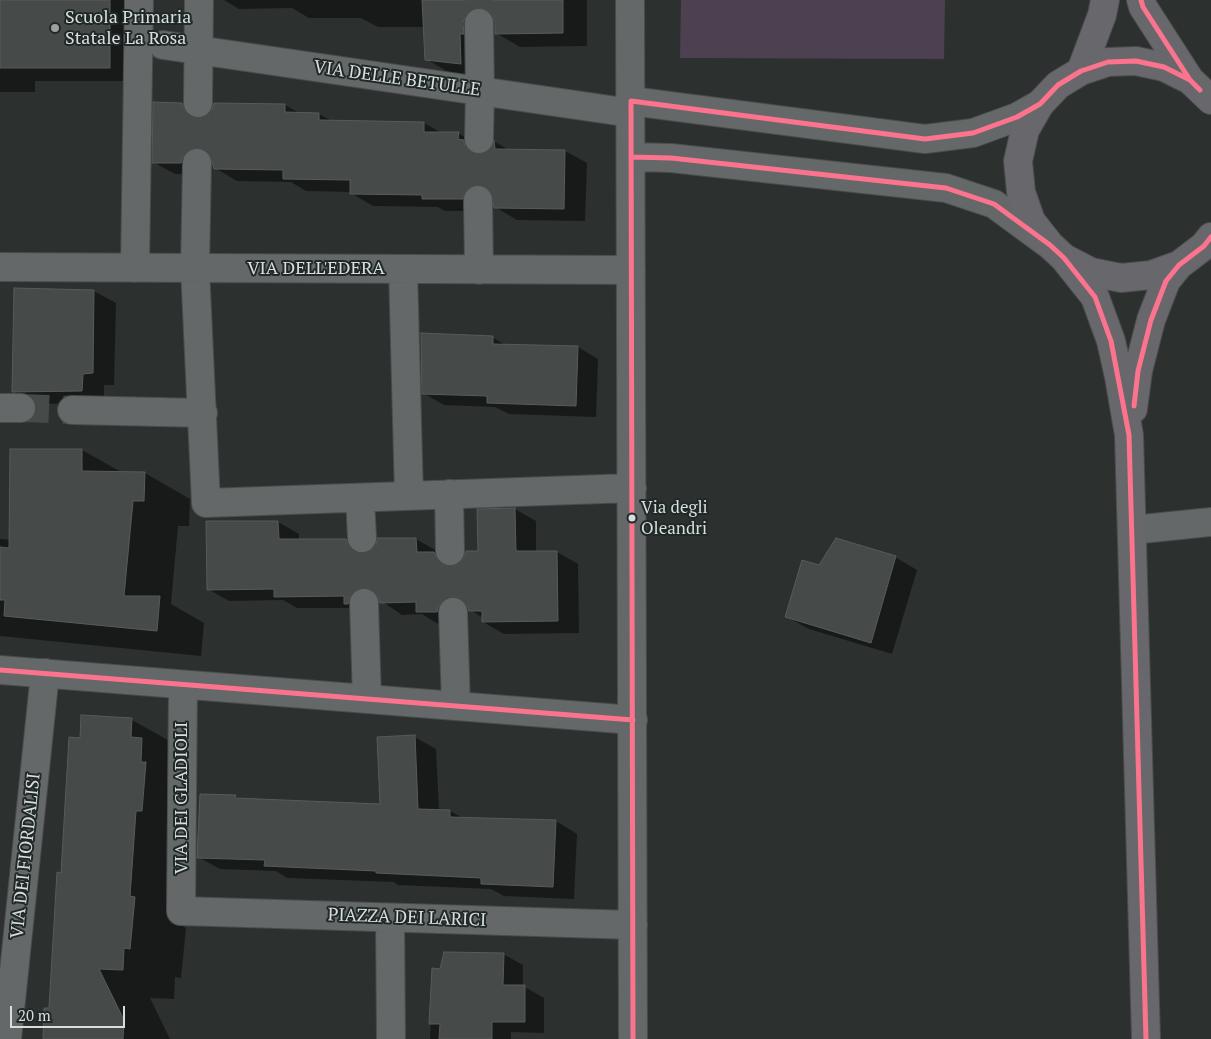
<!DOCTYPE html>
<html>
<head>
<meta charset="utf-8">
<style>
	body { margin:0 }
	#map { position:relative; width:1211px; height:1039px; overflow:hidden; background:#2c3130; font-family:"PT Serif",serif }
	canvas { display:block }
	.scale { position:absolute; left:10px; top:1006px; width:115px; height:22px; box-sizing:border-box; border:2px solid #d8dedd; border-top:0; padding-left:6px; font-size:15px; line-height:18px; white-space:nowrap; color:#d8dedd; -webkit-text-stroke:4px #202927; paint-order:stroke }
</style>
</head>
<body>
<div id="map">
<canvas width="1211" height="1039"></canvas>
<div class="scale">20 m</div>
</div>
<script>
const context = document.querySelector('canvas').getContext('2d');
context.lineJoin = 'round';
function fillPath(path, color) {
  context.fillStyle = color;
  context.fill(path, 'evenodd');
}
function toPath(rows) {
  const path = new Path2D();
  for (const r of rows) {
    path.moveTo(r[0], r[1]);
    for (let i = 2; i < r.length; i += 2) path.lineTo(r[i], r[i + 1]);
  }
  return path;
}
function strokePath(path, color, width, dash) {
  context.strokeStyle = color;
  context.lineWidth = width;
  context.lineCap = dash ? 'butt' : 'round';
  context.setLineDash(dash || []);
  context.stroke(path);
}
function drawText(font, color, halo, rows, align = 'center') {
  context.font = font + ' "PT Serif",serif';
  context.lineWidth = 4;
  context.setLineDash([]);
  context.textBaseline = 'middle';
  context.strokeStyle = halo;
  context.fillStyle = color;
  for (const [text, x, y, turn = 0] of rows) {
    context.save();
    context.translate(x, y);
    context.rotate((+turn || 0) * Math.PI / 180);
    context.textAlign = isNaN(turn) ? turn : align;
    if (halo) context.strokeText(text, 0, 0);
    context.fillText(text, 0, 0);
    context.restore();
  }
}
fillPath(toPath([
	[681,0,945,0,944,59,680,58]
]), '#4d4050');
fillPath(toPath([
	[0,0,156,0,134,0,134,81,35,81,35,92,0,92],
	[224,0,587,0,587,46,520,47,496,33,496,23,489,30,485,77,450,73,426,59,424,27,378,27,361,18,309,18,292,8,239,9],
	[182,104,204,117,285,105,299,113,319,114,332,121,424,123,442,133,458,133,480,146,480,150,486,154,493,148,495,142,509,150,565,151,587,163,585,221,517,220,495,207,493,198,486,204,484,211,445,211,438,207,373,206,351,193,351,192,306,191,291,182,237,181,215,168,213,161,205,168,203,175,175,174,153,162],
	[94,291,116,303,114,385,104,385,104,403,35,404,13,391],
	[492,337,507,346,578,347,598,359,596,417,509,414,495,407,444,405,423,393],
	[82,450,121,472,145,473,190,499,189,526,178,526,171,604,204,623,201,656,0,636,0,539,11,540],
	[515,509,536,521,536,552,557,552,578,564,579,633,504,634,483,622,483,618,469,609,466,611,458,623,438,624,422,614,402,615,380,600,354,608,297,608,283,600,229,601,208,589,278,522,299,534,299,540,346,540,368,553,416,539,437,551,437,555,456,566,479,553],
	[895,557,917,570,892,654,809,629,787,617,820,567],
	[82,717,132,720,184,749,193,790,197,793,193,840,187,840,181,925,186,928,181,978,175,977,174,999,150,998,170,1039,44,1039,51,1010,62,874,81,739],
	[415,737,436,749,439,810,450,811,463,818,556,821,577,834,574,899,504,896,491,889,398,885,394,882,287,878,276,871,220,869,198,857,235,796,241,800,381,805],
	[503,954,523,965,523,986,544,998,544,1033,511,1032,511,1039,430,1039,433,970,441,971]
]), '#0007');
const building = toPath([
	[0,0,110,0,110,68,0,68,0,0],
	[422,0,563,0,563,33,495,34,495,23,492,15,486,9,478,7,471,10,466,15,463,23,464,34,460,34,461,64,425,60,422,0],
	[153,102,182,103,185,111,191,117,197,119,206,116,212,110,214,103,285,104,285,112,319,113,319,120,424,122,424,132,459,132,458,139,464,140,465,146,471,152,478,155,487,152,492,147,494,140,495,149,565,150,564,209,494,208,491,192,485,186,478,184,470,187,465,192,463,199,422,199,422,195,350,194,350,180,283,179,283,170,214,169,210,155,205,149,198,147,189,150,183,155,181,163,152,163,153,102],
	[14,288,94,290,93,373,83,374,82,391,12,392,14,288],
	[421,333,493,336,493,344,578,346,576,406,487,403,487,396,422,394,421,333],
	[10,449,82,449,82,471,145,472,144,501,133,501,124,596,160,596,157,631,4,616,5,600,0,600,0,547,9,548,10,449],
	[515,508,516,551,557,551,558,621,482,622,482,611,469,611,466,603,460,598,453,596,444,599,439,605,437,612,416,612,416,602,380,603,377,594,372,590,364,587,355,590,350,596,348,604,344,604,344,596,274,597,274,589,207,590,206,521,278,521,279,539,346,539,349,547,355,552,362,554,371,551,376,546,377,538,416,538,417,552,434,552,437,559,442,564,451,567,458,564,463,559,466,551,478,551,477,509,515,508],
	[836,538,896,556,871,643,785,617,802,560,819,565,836,538],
	[81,715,132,718,131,737,142,738,141,762,146,762,142,811,136,811,130,896,135,897,130,949,124,948,123,970,99,969,124,1020,123,1039,43,1039,44,1008,49,1008,57,872,61,873,69,737,80,738,81,715],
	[415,735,418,809,450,810,450,817,556,820,553,887,481,884,481,878,376,873,376,871,264,866,265,860,197,858,200,794,236,795,235,798,380,804,377,737,415,735],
	[444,952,504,953,503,985,525,985,525,1022,492,1022,492,1039,439,1039,440,1024,429,1024,432,968,440,969,444,952]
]);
fillPath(building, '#464a49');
strokePath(building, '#575b5a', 1);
strokePath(toPath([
	[478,0,479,23],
	[197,163,198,103],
	[478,200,479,139],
	[21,408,72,410],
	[362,538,364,603],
	[450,551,453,612]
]), '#464b4a', 28, [28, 14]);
const minor = toPath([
	[630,0,633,1039],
	[479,23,480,91,479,139],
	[163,45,631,113],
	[631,101,925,139,973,133,1017,117,1040,104],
	[198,103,199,0],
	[631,157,671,158,946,188,994,204,1047,243],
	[197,163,195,268,206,503,632,488],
	[478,200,479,270],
	[0,267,631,270],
	[135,268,139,0],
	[403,269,409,496],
	[0,408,21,408],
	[72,410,203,413],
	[449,494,450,551],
	[360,498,362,538],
	[1132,530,1211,522],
	[364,603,367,699],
	[453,612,456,706],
	[0,670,633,720],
	[183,685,181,911,633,925],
	[390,918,391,1039],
	[7,1039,45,673]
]);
const major = toPath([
	[1141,0,1143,7,1190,80,1211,100],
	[1081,71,1102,15,1105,0],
	[1066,259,1091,272,1121,278,1151,275,1179,265],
	[1133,409,1138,371,1151,320,1166,281,1179,265,1204,246,1211,237],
	[1146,1039,1129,435,1119,377,1111,341,1095,297,1064,258,1050,245,1031,221,1021,192,1018,161,1025,130,1040,104,1058,85,1081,71,1108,62,1136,61,1164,67,1190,80]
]);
strokePath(minor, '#484c4b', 30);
strokePath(major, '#484c4b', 30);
strokePath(minor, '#656868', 28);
strokePath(major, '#68676c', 28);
strokePath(toPath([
	[1141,0,1143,7,1190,80,1200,90],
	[631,157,671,158,946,188,994,204,1050,245,1064,258,1095,297,1111,341,1129,435,1146,1039],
	[1134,406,1138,371,1151,320,1166,281,1179,265,1204,246,1211,237],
	[0,670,633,720],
	[633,1039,631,101,925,139,973,133,1017,117,1040,104,1058,85,1081,71,1108,62,1136,61,1164,67,1190,80]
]), '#fc738d', 5);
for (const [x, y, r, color] of [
	[55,28,5,"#9ca1a0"],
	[632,518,4.5,"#d8dedd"]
]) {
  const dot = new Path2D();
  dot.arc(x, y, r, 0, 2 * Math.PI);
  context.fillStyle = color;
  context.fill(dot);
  strokePath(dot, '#202927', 2);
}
drawText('17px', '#d8dedd', '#202927', [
	["Via degli",641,508],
	["Oleandri",641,529]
], 'left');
drawText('18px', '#d8dedd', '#202927', [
	["Scuola Primaria",65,18],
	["Statale La Rosa",65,39]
], 'left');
drawText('18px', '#d8dedd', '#202927', [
	["VIA DELLE BETULLE",397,79,8],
	["VIA DELL'EDERA",316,269],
	["VIA DEI GLADIOLI",182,798,-90],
	["VIA DEI FIORDALISI",26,856,-84],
	["PIAZZA DEI LARICI",407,918,2]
]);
</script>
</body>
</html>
